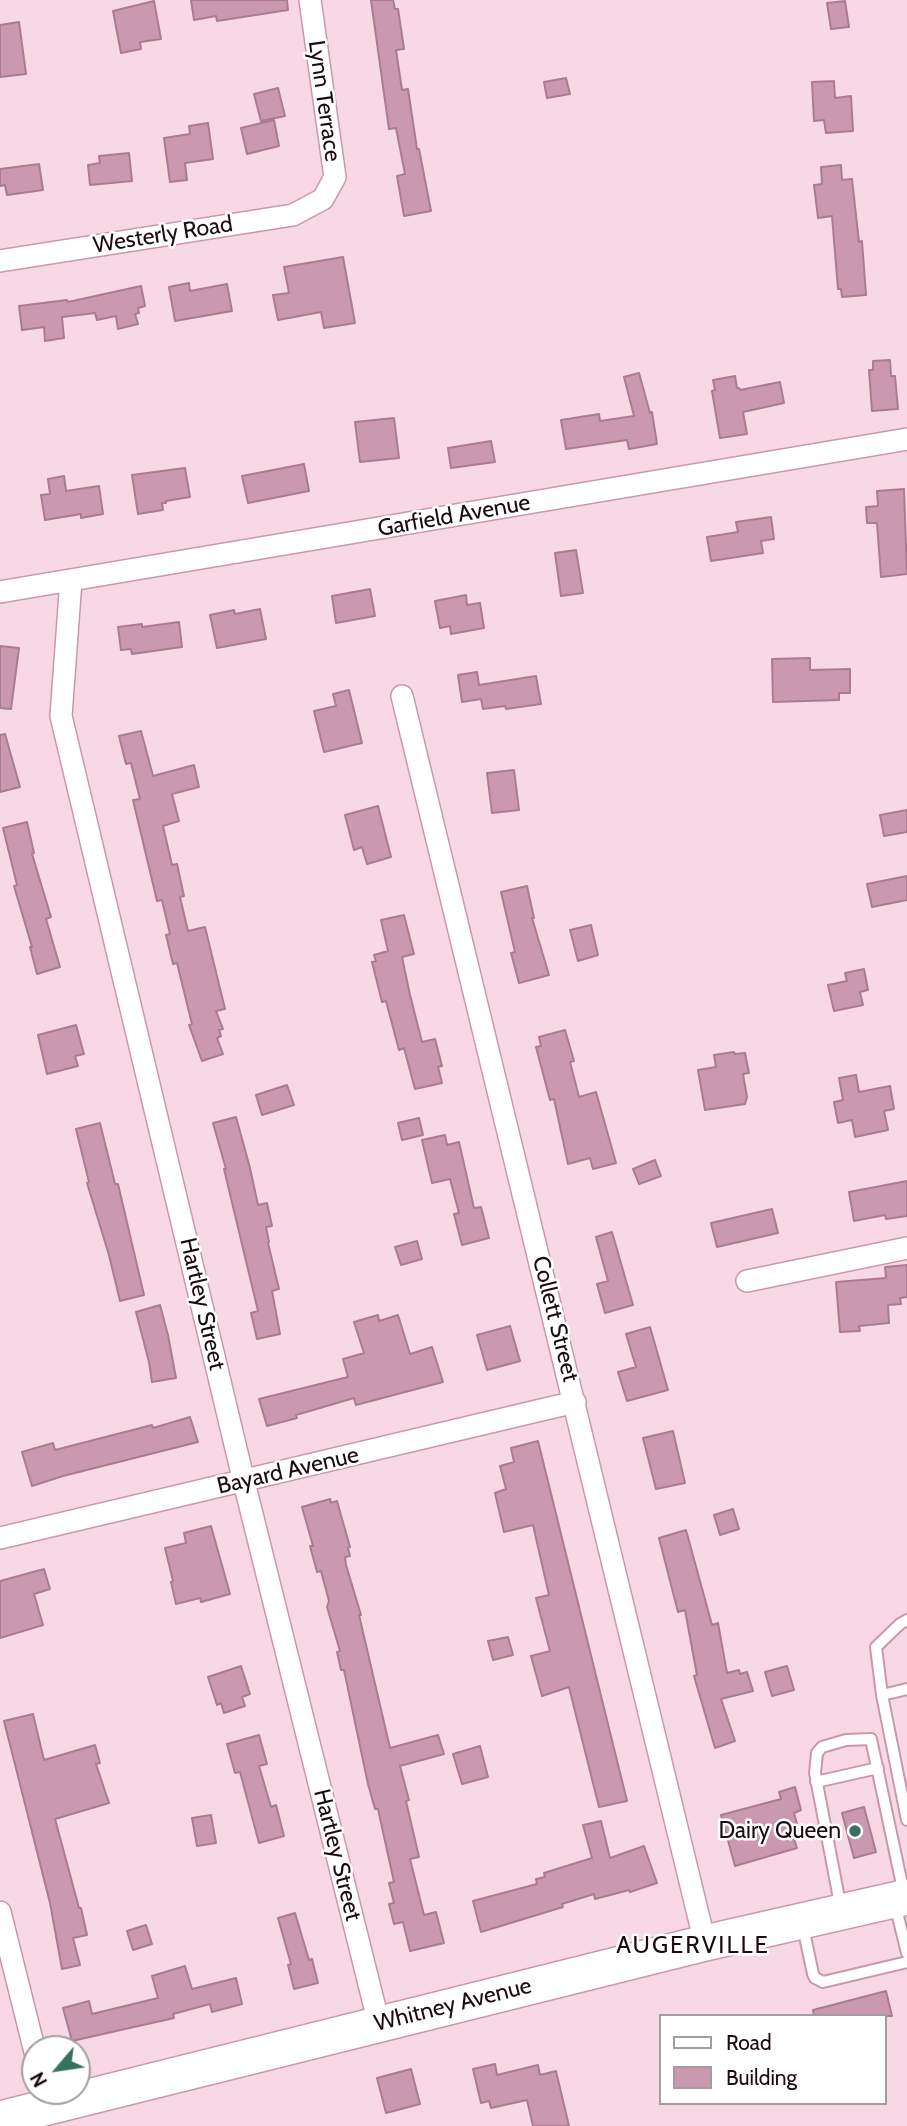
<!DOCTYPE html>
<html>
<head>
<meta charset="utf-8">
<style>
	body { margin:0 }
	#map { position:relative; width:907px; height:2126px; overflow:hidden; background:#f8d8e5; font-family:Cabin,sans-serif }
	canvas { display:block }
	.legend { position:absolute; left:659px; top:2014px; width:228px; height:91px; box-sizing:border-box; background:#fff; border:2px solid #a49da0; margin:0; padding:9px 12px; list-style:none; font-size:21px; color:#1b0a12 }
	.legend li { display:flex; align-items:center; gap:14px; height:35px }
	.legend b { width:35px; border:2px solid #a49da0 }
	.north { position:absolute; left:21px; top:2035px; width:70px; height:70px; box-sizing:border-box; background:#fff; border:2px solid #a49da0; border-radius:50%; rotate:241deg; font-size:19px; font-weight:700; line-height:28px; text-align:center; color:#1b0a12 }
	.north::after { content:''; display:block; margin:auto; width:24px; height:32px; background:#347360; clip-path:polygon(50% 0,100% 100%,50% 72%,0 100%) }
</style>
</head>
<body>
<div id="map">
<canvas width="907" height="2126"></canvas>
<ul class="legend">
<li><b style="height:9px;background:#fff"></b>Road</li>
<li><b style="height:19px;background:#cb99af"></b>Building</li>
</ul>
<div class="north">N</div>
</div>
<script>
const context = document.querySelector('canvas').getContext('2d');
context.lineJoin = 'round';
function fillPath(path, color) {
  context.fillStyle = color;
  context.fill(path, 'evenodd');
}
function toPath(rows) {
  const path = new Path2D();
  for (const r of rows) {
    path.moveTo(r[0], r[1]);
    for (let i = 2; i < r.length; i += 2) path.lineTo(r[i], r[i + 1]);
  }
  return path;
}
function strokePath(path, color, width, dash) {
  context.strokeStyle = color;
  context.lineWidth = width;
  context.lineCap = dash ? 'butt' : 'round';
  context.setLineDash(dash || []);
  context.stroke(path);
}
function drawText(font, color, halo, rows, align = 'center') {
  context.font = font + ' Cabin,sans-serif';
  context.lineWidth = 5;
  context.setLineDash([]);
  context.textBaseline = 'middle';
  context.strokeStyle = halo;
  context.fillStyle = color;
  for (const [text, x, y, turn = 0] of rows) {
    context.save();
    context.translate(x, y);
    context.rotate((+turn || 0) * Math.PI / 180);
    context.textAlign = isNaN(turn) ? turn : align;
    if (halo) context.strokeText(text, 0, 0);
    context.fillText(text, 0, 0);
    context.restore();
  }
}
const building = toPath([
	[191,0,287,0,288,10,217,21,216,16,194,20,191,0],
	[371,0,393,0,395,9,398,9,404,49,396,50,402,90,408,89,417,149,419,149,431,211,404,216,397,176,405,174,396,128,389,129,371,0],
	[154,1,161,39,140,42,141,49,121,53,113,11,154,1],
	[845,1,849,27,831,29,827,3,845,1],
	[19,22,26,74,0,77,0,25,19,22],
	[566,78,570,94,547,98,544,82,566,78],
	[834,81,835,98,851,96,853,131,826,133,824,120,814,121,812,82,834,81],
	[278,88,285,116,261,121,254,94,278,88],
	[274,120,279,146,247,154,241,128,274,120],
	[208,123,213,159,185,163,187,180,170,182,164,138,190,134,189,126,208,123],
	[129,153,132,181,90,185,88,165,100,163,99,156,129,153],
	[39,164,43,190,7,195,5,185,0,186,0,169,39,164],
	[841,165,842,180,852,179,859,242,862,241,866,295,842,297,841,289,838,289,832,216,818,218,814,185,822,184,821,167,841,165],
	[343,257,355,323,324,328,321,312,278,320,273,295,289,293,284,267,343,257],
	[189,283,190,291,227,284,232,311,175,321,169,287,189,283],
	[141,286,145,306,138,308,139,313,135,314,138,324,118,329,116,316,97,320,95,313,62,317,64,338,45,341,44,327,22,330,19,306,67,300,68,302,141,286],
	[890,360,891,376,895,376,898,409,872,411,869,370,873,370,873,361,890,360],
	[639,373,650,413,652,412,657,444,629,449,627,440,566,449,561,420,599,414,600,421,634,416,624,377,639,373],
	[735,376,737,388,739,388,740,390,780,382,784,403,743,412,747,434,720,438,712,391,715,390,713,380,735,376],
	[394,418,399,458,360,462,355,422,394,418],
	[491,441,495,462,451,468,448,448,491,441],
	[304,464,309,491,248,503,242,476,304,464],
	[185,468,190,497,166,501,166,503,162,503,163,510,138,514,132,475,185,468],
	[64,476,66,491,99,486,103,514,81,518,81,514,45,520,41,495,50,494,48,479,64,476],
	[904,489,907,574,881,577,877,523,867,523,866,507,878,506,877,491,904,489],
	[771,517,774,539,761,541,763,553,711,561,707,537,738,532,736,522,771,517],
	[576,550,583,593,561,596,555,553,576,550],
	[370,589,375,616,336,623,332,596,370,589],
	[466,595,467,605,480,603,484,628,451,634,450,626,440,628,435,601,466,595],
	[260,609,266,639,217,648,210,615,234,610,235,614,260,609],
	[179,622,182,647,132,654,131,649,121,650,118,627,142,624,142,627,179,622],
	[0,646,19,648,11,709,0,708,0,646],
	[810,658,810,670,850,669,850,693,839,693,839,700,773,702,772,659,810,658],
	[477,672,479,685,536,676,541,704,506,709,505,706,483,709,481,699,462,702,458,675,477,672],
	[349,690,362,743,324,752,314,711,336,706,333,694,349,690],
	[141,731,153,776,194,765,199,787,172,794,179,821,163,826,172,865,177,864,184,896,180,897,188,931,205,927,225,1009,216,1011,223,1029,219,1030,221,1036,217,1038,223,1054,202,1061,189,1025,192,1024,177,963,173,964,166,935,170,934,162,900,157,901,133,800,140,799,131,763,126,764,119,736,141,731],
	[5,734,20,787,0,792,0,735,5,734],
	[514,770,519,810,492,813,487,773,514,770],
	[378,806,391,857,367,864,362,847,354,850,345,815,378,806],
	[907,810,907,832,884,836,880,815,907,810],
	[27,822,34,853,32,854,51,917,46,919,60,967,37,974,30,947,32,947,14,886,17,885,3,828,27,822],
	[907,876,907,900,872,907,867,884,907,876],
	[527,886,534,918,532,918,549,975,519,983,511,953,515,952,501,892,527,886],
	[404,915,414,954,402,957,410,995,422,1042,435,1039,442,1066,438,1067,442,1083,415,1089,404,1048,399,1050,386,1001,382,1002,372,962,376,961,374,955,388,951,381,920,404,915],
	[591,925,598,955,578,961,570,930,591,925],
	[864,969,868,990,860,992,863,1005,834,1011,828,985,847,981,845,973,864,969],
	[76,1025,84,1054,75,1056,78,1066,47,1074,38,1035,76,1025],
	[565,1030,574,1061,570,1062,579,1097,596,1092,616,1163,593,1169,590,1158,568,1164,554,1099,550,1100,536,1047,541,1046,539,1037,565,1030],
	[734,1052,735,1054,745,1053,749,1073,743,1074,747,1097,745,1104,705,1110,698,1070,716,1067,714,1055,734,1052],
	[856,1075,859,1092,890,1086,894,1109,884,1111,888,1130,855,1137,852,1120,838,1123,834,1102,843,1100,839,1078,856,1075],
	[287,1085,294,1105,262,1115,256,1095,287,1085],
	[236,1117,250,1168,258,1205,267,1203,272,1226,266,1227,269,1242,268,1243,279,1289,272,1291,280,1334,257,1339,251,1313,258,1311,224,1169,226,1169,213,1123,236,1117],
	[419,1118,423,1135,402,1140,398,1123,419,1118],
	[100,1123,115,1184,118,1184,144,1295,120,1301,109,1255,87,1183,89,1182,76,1129,100,1123],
	[445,1135,447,1145,459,1142,474,1208,481,1207,489,1238,462,1245,454,1214,459,1213,450,1179,432,1183,422,1140,445,1135],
	[655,1160,661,1176,639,1184,633,1169,655,1160],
	[907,1181,907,1216,886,1219,885,1215,854,1221,849,1192,907,1181],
	[772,1209,778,1233,717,1247,711,1223,772,1209],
	[612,1232,633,1305,605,1313,597,1284,608,1281,596,1237,612,1232],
	[417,1241,422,1259,401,1265,395,1247,417,1241],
	[907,1265,907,1297,900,1298,901,1304,888,1305,889,1323,859,1326,860,1331,840,1332,836,1282,886,1278,885,1267,907,1265],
	[160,1305,168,1335,176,1378,152,1382,149,1362,136,1312,160,1305],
	[378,1315,379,1321,398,1315,410,1354,432,1347,443,1382,356,1405,354,1398,296,1415,297,1418,267,1426,259,1399,348,1377,343,1359,364,1353,354,1322,378,1315],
	[510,1326,520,1361,487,1370,477,1335,510,1326],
	[650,1327,668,1390,627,1401,618,1372,636,1367,626,1334,650,1327],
	[190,1417,198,1442,63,1476,32,1486,22,1452,53,1443,55,1450,152,1425,153,1428,190,1417],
	[673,1431,685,1483,656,1489,643,1438,673,1431],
	[538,1441,627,1801,599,1807,569,1687,542,1696,531,1656,550,1651,536,1598,549,1595,533,1525,504,1532,495,1493,506,1489,500,1466,514,1462,511,1448,538,1441],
	[330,1499,331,1503,337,1501,350,1547,348,1548,350,1556,345,1557,346,1565,361,1615,359,1615,390,1748,438,1735,444,1754,400,1766,409,1800,406,1801,419,1857,410,1859,424,1915,436,1912,444,1943,410,1951,403,1922,394,1924,389,1904,394,1903,389,1883,394,1882,378,1809,375,1809,368,1784,344,1670,341,1670,337,1652,340,1651,327,1607,329,1601,321,1571,317,1572,310,1546,313,1546,302,1507,330,1499],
	[733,1509,739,1529,720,1535,714,1515,733,1509],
	[211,1526,230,1594,201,1602,200,1598,176,1604,171,1582,173,1581,165,1548,186,1543,184,1533,211,1526],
	[686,1530,712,1625,718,1623,727,1673,739,1670,740,1674,747,1672,753,1691,721,1699,735,1741,715,1748,694,1676,697,1675,685,1610,678,1612,659,1538,686,1530],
	[44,1569,50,1589,34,1594,43,1625,0,1638,0,1581,44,1569],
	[508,1637,513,1655,493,1660,488,1641,508,1637],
	[241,1666,250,1694,242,1697,245,1706,224,1713,221,1703,217,1705,208,1677,241,1666],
	[787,1666,794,1690,772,1696,765,1672,787,1666],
	[33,1714,44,1760,95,1745,100,1763,96,1764,109,1803,55,1819,79,1908,81,1908,87,1935,73,1938,80,1965,62,1969,50,1903,4,1721,33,1714],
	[259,1735,267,1764,259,1766,271,1807,276,1805,284,1836,259,1843,240,1772,235,1773,227,1744,259,1735],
	[480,1746,488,1777,462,1784,453,1754,480,1746],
	[795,1787,801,1810,794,1813,800,1835,793,1836,797,1848,735,1866,721,1815,781,1799,779,1792,795,1787],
	[864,1807,876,1852,854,1858,842,1813,864,1807],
	[211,1815,216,1843,197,1846,192,1818,211,1815],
	[601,1821,610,1858,644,1846,657,1883,630,1892,629,1890,595,1899,594,1894,562,1904,563,1907,481,1932,473,1901,537,1884,536,1879,545,1877,544,1873,592,1858,583,1825,601,1821],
	[295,1913,309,1960,312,1959,318,1983,294,1989,288,1965,291,1964,278,1918,295,1913],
	[146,1925,152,1944,133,1950,127,1931,146,1925],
	[185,1966,192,1989,236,1978,242,2004,212,2012,210,2004,173,2014,174,2018,72,2041,63,2008,89,2001,92,2014,158,1998,152,1976,185,1966],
	[886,1991,892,2016,814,2016,813,2010,886,1991],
	[495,2064,497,2075,538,2065,540,2075,556,2071,569,2126,533,2126,527,2100,491,2108,489,2101,481,2103,473,2069,495,2064],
	[411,2069,420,2104,386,2113,377,2078,411,2069]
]);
fillPath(building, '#cb99af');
strokePath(building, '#ab7b90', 2);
const lane = toPath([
	[907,1689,882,1695,907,1820],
	[882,1695,876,1647,900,1624,907,1620],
	[816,1782,878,1768],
	[895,1904,907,1953],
	[841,1909,815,1773,817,1753,822,1747,846,1740,871,1739,904,1894],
	[803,1927,813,1974,815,1978,823,1982,907,1962]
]);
const street = toPath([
	[0,261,293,215,323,199,335,177,310,0],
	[71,580,61,716,244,1482,379,2024],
	[0,592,907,439],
	[402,696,705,1943],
	[747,1281,907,1248],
	[0,1538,575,1402],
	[0,1912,35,2052]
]);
const primary = toPath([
	[0,2119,705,1943,907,1897]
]);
strokePath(lane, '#ca98ae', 14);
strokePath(street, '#ca98ae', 24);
strokePath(primary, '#ca98ae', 38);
strokePath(lane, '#fff', 10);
strokePath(street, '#fff', 21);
strokePath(primary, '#fff', 35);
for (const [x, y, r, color] of [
	[855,1831,7,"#347360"]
]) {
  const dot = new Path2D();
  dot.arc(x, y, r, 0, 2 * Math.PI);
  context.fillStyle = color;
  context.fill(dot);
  strokePath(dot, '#fff', 2.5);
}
drawText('23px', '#1b0a12', '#fff', [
	["Lynn Terrace",324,101,82],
	["Westerly Road",163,235,-9],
	["Garfield Avenue",454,516,-10],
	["Hartley Street",202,1304,77],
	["Collett Street",555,1319,76],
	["Bayard Avenue",288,1471,-13],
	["Hartley Street",337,1855,76],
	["Whitney Avenue",453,2005,-14]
]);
drawText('23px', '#1b0a12', '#fff', [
	["Dairy Queen",841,1831]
], 'right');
context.letterSpacing = '2px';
drawText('24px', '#1b0a12', '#fff', [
	["AUGERVILLE",693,1946]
]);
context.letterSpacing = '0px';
</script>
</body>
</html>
